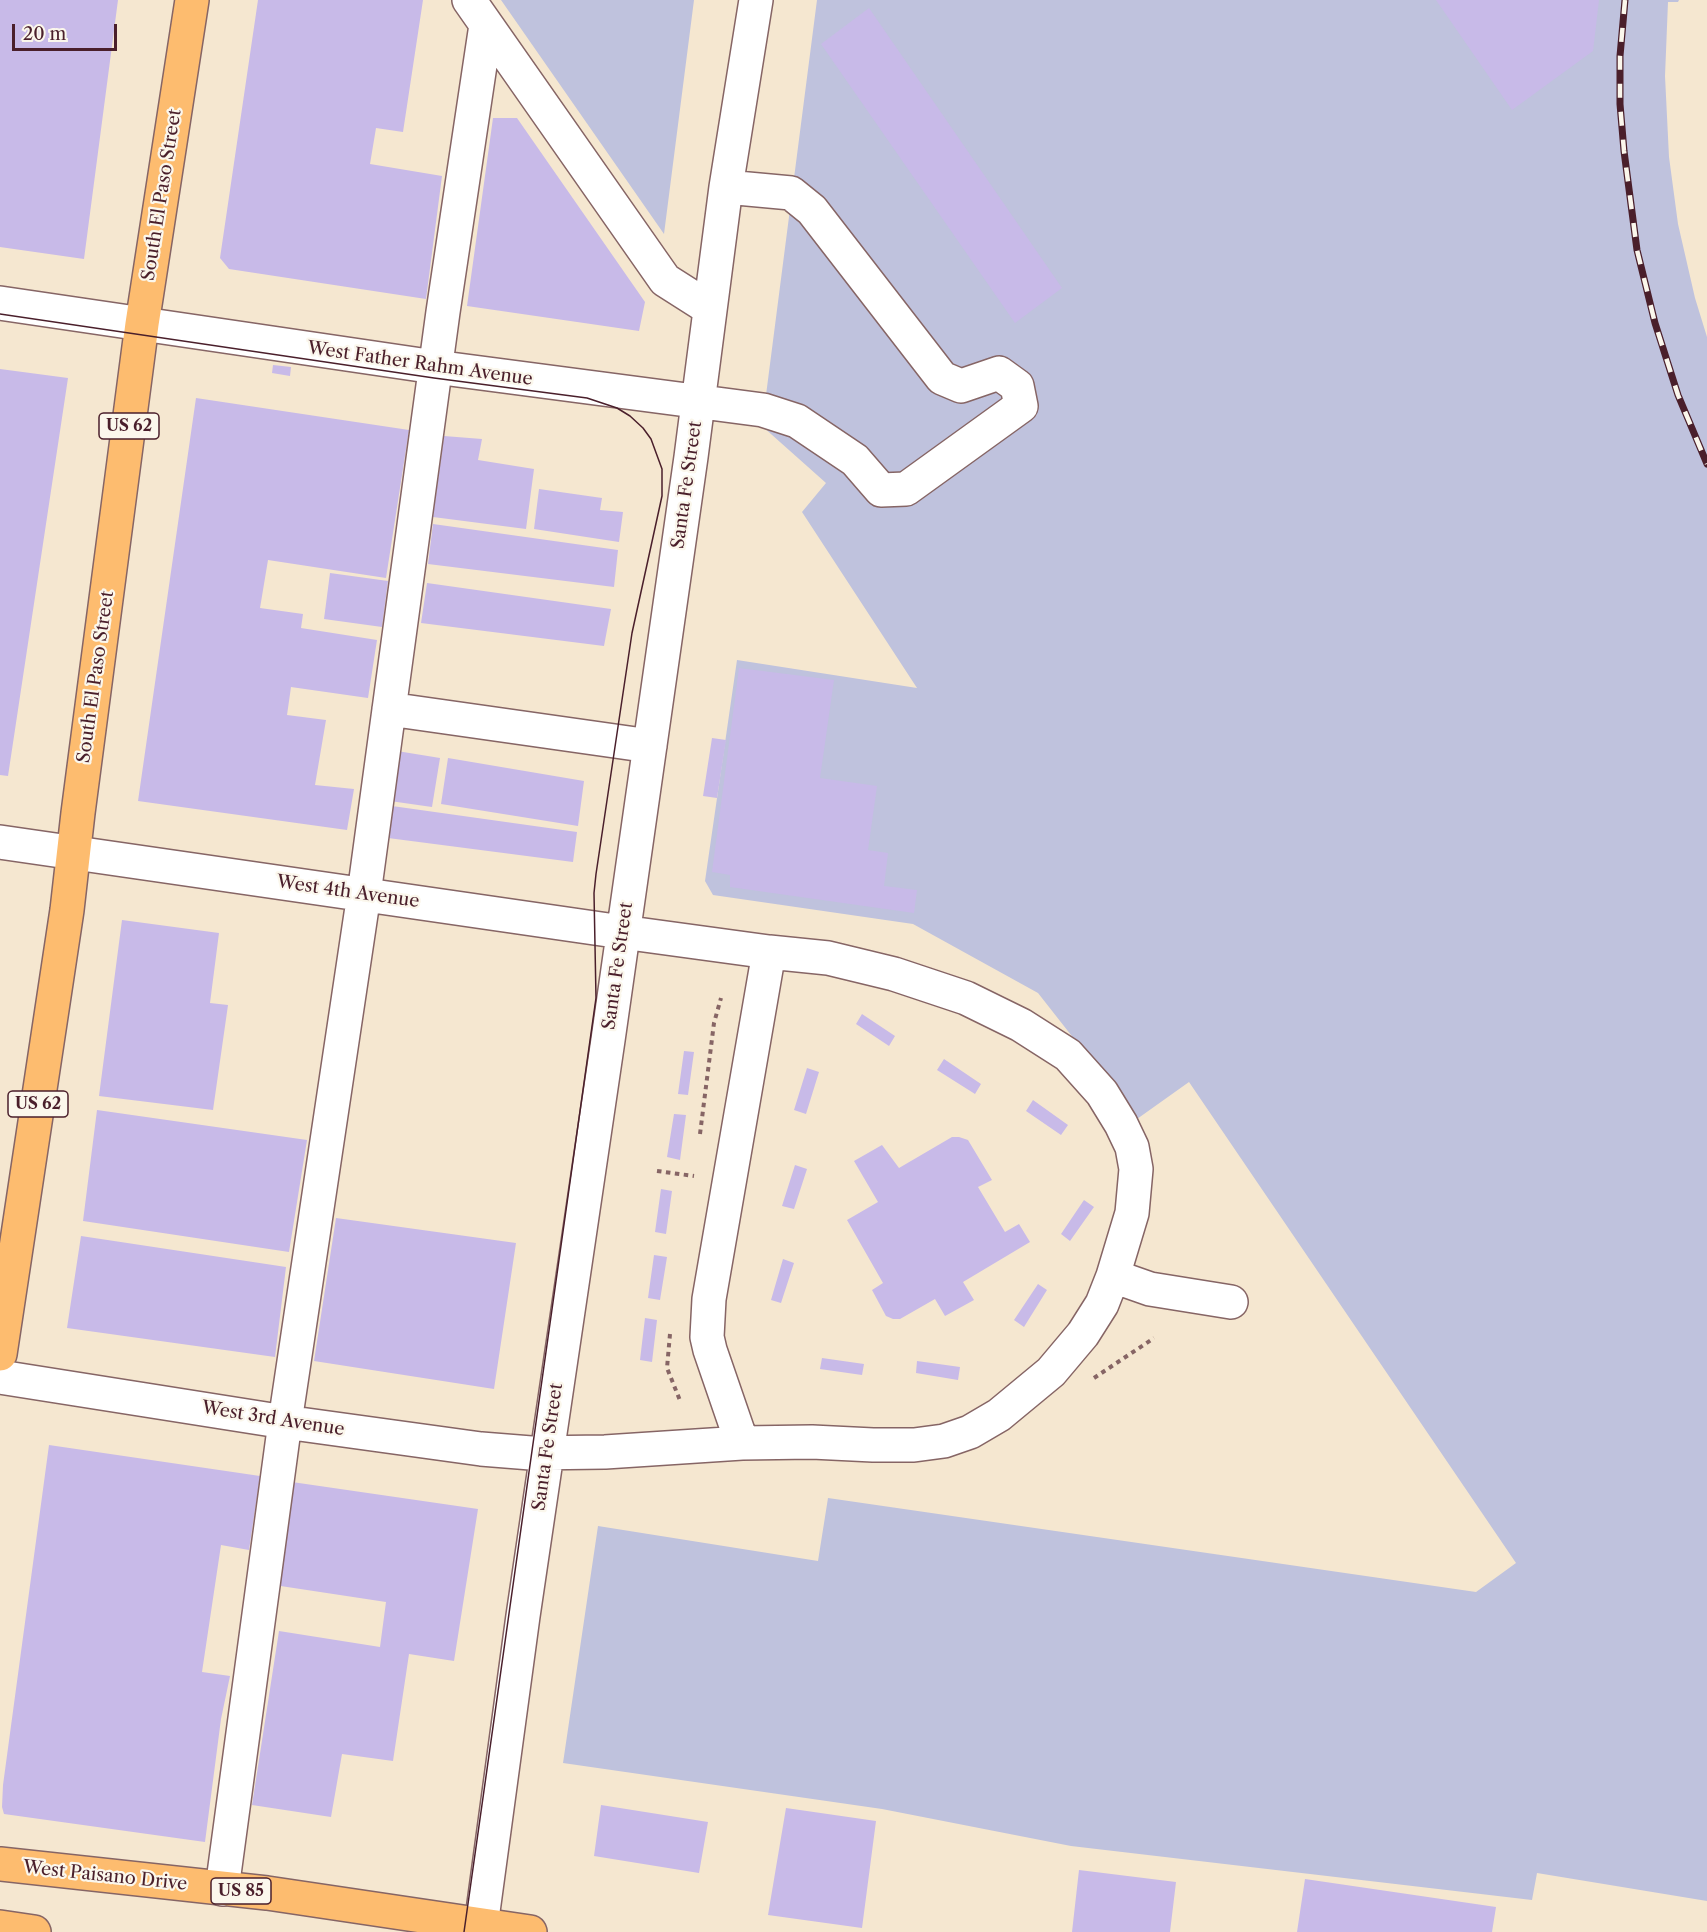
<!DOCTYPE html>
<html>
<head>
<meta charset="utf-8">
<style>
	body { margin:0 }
	#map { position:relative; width:1707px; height:1932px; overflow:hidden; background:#f5e7d0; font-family:"Libre Caslon Text",serif }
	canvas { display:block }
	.scale { position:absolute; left:12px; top:24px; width:105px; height:27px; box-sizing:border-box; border:3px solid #4a1f2b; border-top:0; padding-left:8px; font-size:18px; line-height:21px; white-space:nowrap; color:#4a1f2b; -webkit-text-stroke:4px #fbf7ec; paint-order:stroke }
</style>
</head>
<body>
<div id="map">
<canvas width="1707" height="1932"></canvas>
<div class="scale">20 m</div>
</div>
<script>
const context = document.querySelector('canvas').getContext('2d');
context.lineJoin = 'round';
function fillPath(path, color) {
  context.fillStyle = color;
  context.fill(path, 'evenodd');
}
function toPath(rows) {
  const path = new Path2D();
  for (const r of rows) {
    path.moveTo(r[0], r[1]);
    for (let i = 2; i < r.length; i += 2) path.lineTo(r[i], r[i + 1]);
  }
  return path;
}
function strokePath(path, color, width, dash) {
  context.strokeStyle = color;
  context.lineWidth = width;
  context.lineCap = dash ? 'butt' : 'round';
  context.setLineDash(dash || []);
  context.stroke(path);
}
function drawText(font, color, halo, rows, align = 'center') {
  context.font = font + ' "Libre Caslon Text",serif';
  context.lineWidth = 4.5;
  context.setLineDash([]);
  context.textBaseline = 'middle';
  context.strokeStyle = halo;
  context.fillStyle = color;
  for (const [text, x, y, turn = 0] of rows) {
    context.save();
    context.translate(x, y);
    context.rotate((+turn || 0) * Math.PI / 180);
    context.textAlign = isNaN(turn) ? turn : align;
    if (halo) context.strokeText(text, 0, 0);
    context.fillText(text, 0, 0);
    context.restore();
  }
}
fillPath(toPath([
	[501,0,694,0,664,234],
	[817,0,1679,0,1678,2,1668,2,1665,76,1669,157,1678,224,1695,298,1707,337,1707,1901,1537,1873,1532,1900,1071,1846,882,1809,563,1763,598,1526,818,1561,828,1498,1476,1592,1516,1563,1189,1082,1137,1119,1038,993,913,924,713,895,705,881,737,660,917,688,802,512,826,483,762,426]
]), '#bfc2dd');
fillPath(toPath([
	[0,0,118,0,84,259,0,247],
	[258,0,423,0,403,132,376,128,370,164,442,176,426,299,229,269,220,258],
	[1436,0,1599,0,1593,51,1512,110],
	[869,8,1062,288,1015,323,821,44],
	[493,118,517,118,645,302,639,331,467,306],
	[273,365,291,367,290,376,272,373],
	[0,369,68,378,8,776,0,775],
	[196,398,409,430,386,578,268,560,260,608,303,614,301,628,377,640,368,698,291,687,287,715,326,720,315,785,354,789,347,830,138,801],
	[444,436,482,439,478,460,534,469,526,529,433,517],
	[539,489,602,498,600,510,623,512,619,542,534,529],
	[433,524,618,550,614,587,428,564],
	[330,573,388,581,382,627,324,619],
	[427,583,611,609,604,646,421,623],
	[739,668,834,680,820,778,877,786,868,850,888,853,884,886,917,890,914,913,730,887,730,875,712,872],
	[712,738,726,740,717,798,703,796],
	[397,751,440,758,432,807,390,801],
	[448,758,584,781,578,826,441,804],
	[392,806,577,832,573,862,388,838],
	[122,920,219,933,210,1003,228,1005,213,1110,99,1096],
	[862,1014,895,1036,889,1046,856,1024],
	[684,1051,694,1052,688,1095,678,1094],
	[944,1059,981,1084,975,1094,937,1070],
	[807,1068,819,1072,806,1114,794,1110],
	[1033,1100,1068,1125,1061,1135,1026,1111],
	[97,1110,307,1140,289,1252,83,1221],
	[674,1114,686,1115,680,1160,667,1157],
	[952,1137,959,1137,968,1140,992,1180,978,1187,1005,1232,1019,1224,1030,1242,963,1282,974,1300,945,1316,935,1299,900,1319,893,1319,886,1316,872,1290,883,1283,847,1220,878,1202,854,1161,882,1145,899,1168],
	[795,1165,807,1169,794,1209,782,1206],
	[661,1189,672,1191,666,1234,655,1232],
	[1084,1200,1094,1207,1070,1241,1061,1234],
	[336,1218,516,1243,494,1389,314,1361],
	[81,1236,286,1267,275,1357,67,1328],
	[654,1255,667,1257,660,1300,648,1298],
	[783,1259,794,1263,781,1303,771,1300],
	[1038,1284,1047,1290,1024,1327,1014,1320],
	[645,1318,657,1320,652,1362,640,1360],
	[822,1358,864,1364,862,1375,820,1369],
	[917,1361,960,1367,958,1380,916,1373],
	[49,1445,260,1476,249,1550,221,1545,202,1672,230,1676,221,1719,205,1842,4,1814,2,1807,3,1785],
	[292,1482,478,1509,454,1661,409,1654,393,1761,342,1754,331,1817,252,1805,279,1631,380,1647,386,1602,274,1585],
	[601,1805,708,1822,699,1873,594,1856],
	[786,1808,876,1821,862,1928,768,1915],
	[1079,1870,1176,1882,1170,1932,1072,1932],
	[1305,1879,1496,1907,1492,1932,1297,1932]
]), '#c8bae8');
const minor = toPath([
	[469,0,665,280,709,308],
	[0,303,435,367,763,410,797,421,855,460,881,490,906,489,1021,406,1017,386,999,373,961,386,942,378,812,210,791,193,726,187],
	[389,709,650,746],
	[0,842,622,932,769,952,828,958,894,974,966,998,1021,1025,1068,1055,1102,1093,1121,1124,1132,1147,1136,1169,1132,1213,1113,1276,1102,1304,1083,1334,1051,1372,999,1415,970,1432,944,1441,914,1445,873,1445,812,1442,742,1443,605,1452,531,1453,481,1449,285,1422,0,1377],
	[1113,1276,1150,1289,1231,1302],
	[742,1443,710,1350,707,1337,709,1299,769,952],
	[222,1889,285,1422,364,894,443,312,486,25],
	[481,1926,523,1616,608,1040,691,457,726,187,756,0]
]);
const major = toPath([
	[0,1354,67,910,78,813,142,324,192,0],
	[0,1864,267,1893,530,1932],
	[0,1927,34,1932]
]);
strokePath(minor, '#866565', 36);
strokePath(major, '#866565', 36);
strokePath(toPath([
	[700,1134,714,1023,721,998],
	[657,1171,694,1176],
	[670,1334,667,1368,681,1403],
	[1094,1378,1154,1338]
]), '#866565', 4, [4.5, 4.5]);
strokePath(minor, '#fff', 33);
strokePath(major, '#fdbc6f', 33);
strokePath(toPath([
	[0,314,434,378,587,398,617,408,630,416,643,428,651,439,662,469,662,496,632,633,596,874,594,893,596,998,464,1932]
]), '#4a1f2b', 1.5);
const rail = toPath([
	[1625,0,1620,56,1620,104,1624,151,1637,250,1655,323,1678,395,1707,464]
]);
strokePath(rail, '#4a1f2b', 7);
strokePath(rail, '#fbf7ec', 4.5, [14]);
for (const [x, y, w] of [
	[129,426,60],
	[38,1104,60],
	[241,1891,60]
]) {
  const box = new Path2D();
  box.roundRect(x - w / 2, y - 13, w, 26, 4.5);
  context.fillStyle = '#fbf7ec';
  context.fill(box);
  strokePath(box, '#4a1f2b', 1.5);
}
drawText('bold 16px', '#4a1f2b', null, [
	["US 62",129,426],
	["US 62",38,1104],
	["US 85",241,1891]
]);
drawText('18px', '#4a1f2b', '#fbf7ec', [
	["South El Paso Street",162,195,-81],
	["West Father Rahm Avenue",420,364,8],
	["Santa Fe Street",687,485,-82],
	["South El Paso Street",96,677,-82],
	["West 4th Avenue",348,892,8],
	["Santa Fe Street",618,966,-82],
	["West 3rd Avenue",273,1419,9],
	["Santa Fe Street",548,1447,-82],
	["West Paisano Drive",105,1876,6]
]);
</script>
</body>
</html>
